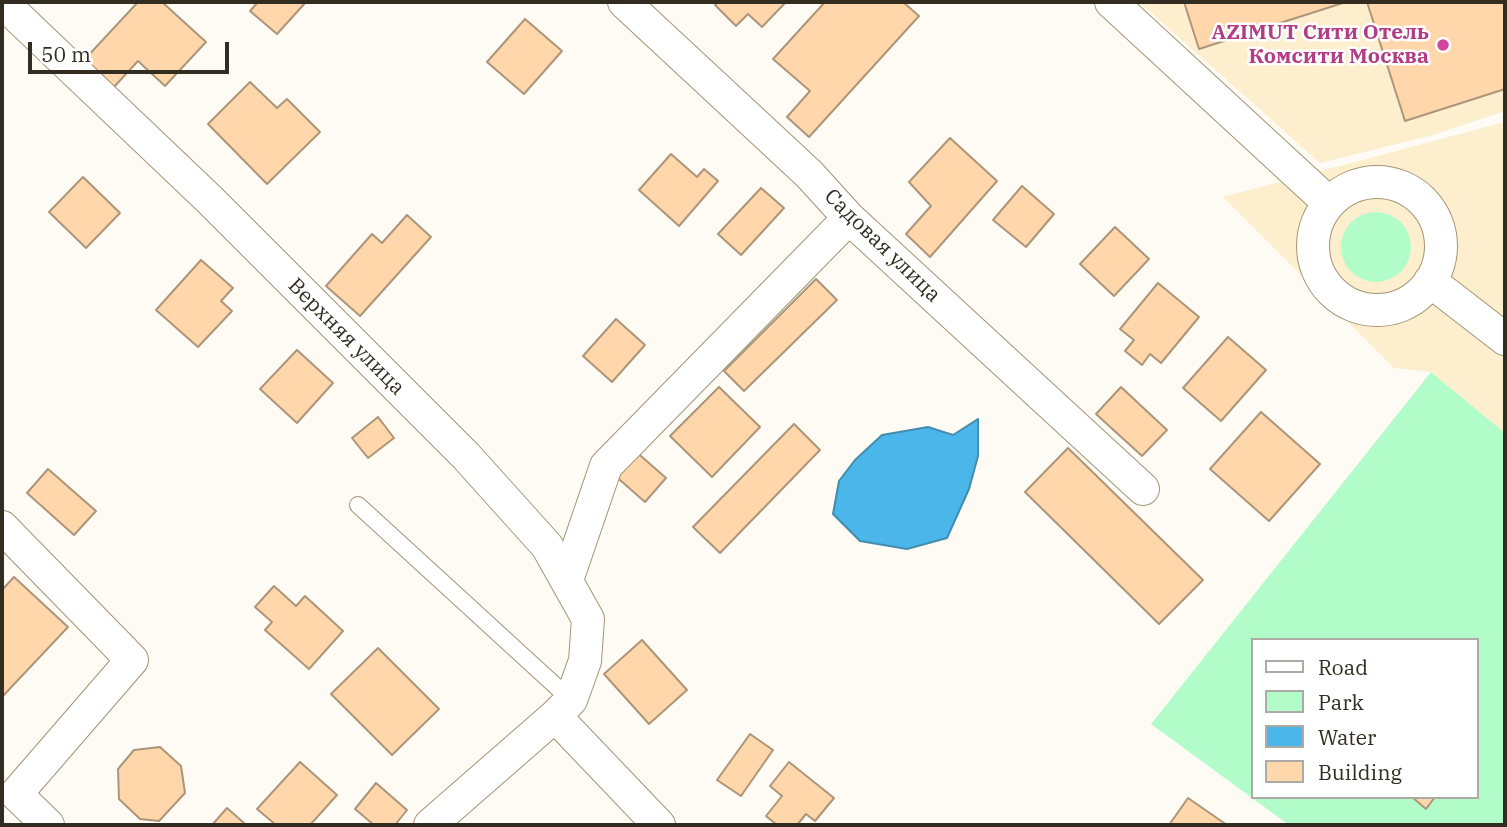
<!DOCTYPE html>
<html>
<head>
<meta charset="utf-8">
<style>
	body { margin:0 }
	#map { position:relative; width:1507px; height:827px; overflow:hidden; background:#fdfbf4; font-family:"IBM Plex Serif",serif }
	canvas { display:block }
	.frame { position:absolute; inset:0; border:4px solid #322d20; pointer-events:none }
	.legend { position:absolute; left:1251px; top:638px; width:228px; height:161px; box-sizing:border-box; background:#fff; border:2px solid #adaba6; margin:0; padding:9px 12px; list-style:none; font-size:21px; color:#322d20 }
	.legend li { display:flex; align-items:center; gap:14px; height:35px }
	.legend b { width:35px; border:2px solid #adaba6 }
	.scale { position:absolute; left:28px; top:42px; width:201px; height:32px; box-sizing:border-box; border:4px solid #322d20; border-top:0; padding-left:9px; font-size:21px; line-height:24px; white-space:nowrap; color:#322d20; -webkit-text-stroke:5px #fff; paint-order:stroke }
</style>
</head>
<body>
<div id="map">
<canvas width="1507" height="827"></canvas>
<div class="frame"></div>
<ul class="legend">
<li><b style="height:9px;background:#fff"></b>Road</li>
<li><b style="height:19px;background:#b2fcca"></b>Park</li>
<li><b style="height:19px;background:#4ab6e9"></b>Water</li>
<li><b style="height:19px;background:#ffd7aa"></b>Building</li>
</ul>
<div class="scale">50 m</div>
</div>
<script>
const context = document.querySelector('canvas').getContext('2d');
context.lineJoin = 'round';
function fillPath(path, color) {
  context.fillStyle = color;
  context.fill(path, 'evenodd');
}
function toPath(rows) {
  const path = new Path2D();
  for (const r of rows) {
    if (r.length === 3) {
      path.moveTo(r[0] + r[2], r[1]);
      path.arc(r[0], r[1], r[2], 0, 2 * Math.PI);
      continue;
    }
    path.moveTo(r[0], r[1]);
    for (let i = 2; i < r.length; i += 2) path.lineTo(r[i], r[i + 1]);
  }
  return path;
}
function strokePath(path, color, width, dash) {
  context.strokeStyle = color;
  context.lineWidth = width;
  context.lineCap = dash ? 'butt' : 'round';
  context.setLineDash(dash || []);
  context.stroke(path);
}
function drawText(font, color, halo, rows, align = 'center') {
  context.font = font + ' "IBM Plex Serif",serif';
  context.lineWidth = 5;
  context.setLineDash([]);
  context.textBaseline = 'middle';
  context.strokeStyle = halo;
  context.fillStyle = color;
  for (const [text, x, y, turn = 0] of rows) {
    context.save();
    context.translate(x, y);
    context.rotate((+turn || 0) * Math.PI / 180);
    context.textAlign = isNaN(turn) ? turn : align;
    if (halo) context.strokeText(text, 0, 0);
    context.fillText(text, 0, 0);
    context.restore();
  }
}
fillPath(toPath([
	[1139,2,1505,2,1505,111,1433,135,1320,163],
	[1505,122,1505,433,1431,372,1394,368,1223,197]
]), '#fdefce');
fillPath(toPath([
	[1376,247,35],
	[1431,372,1505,433,1505,825,1289,825,1151,724],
	[1253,640,1477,640,1477,797,1253,797]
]), '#b2fcca');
const water = toPath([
	[978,419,978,456,969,489,947,538,907,549,860,541,833,514,839,481,855,460,882,435,928,427,953,435,978,419]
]);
fillPath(water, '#4ab6e9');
strokePath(water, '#438dad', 2);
const building = toPath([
	[138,2,162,2,206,42,165,86,138,61,114,87,85,59,138,2],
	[258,2,306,2,277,34,250,11,258,2],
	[718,2,786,2,762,27,748,14,736,26,715,5,718,2],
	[825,2,903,2,919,16,809,137,787,117,810,91,773,59,825,2],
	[1184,2,1346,2,1199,49,1184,2],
	[1367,2,1505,2,1505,89,1405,121,1367,2],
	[525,19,562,51,524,94,487,62,525,19],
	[250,82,277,108,287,99,320,132,267,184,208,124,250,82],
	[950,138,997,181,930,257,906,234,931,206,909,182,950,138],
	[671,154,697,177,704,169,718,181,679,226,639,190,671,154],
	[83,177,120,213,86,248,49,212,83,177],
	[1022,186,1054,214,1026,247,993,220,1022,186],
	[761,188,784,208,741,255,718,234,761,188],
	[407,215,431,237,360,316,326,286,372,234,382,243,407,215],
	[1115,227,1149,259,1114,296,1080,264,1115,227],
	[201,260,233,288,221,301,232,311,198,347,156,310,201,260],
	[816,279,837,300,744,391,724,371,816,279],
	[1158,283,1199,317,1161,363,1150,354,1142,365,1125,351,1134,340,1120,329,1158,283],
	[616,319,645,345,612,382,583,356,616,319],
	[1228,337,1266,370,1221,421,1183,388,1228,337],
	[297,350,333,383,297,423,260,389,297,350],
	[719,387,760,427,712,477,670,436,719,387],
	[1121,387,1167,430,1142,456,1096,414,1121,387],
	[1261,412,1320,464,1269,521,1210,469,1261,412],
	[378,417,394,438,368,458,352,438,378,417],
	[794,424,820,450,720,553,693,527,794,424],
	[1068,448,1203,580,1159,624,1025,492,1068,448],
	[633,449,666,478,645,502,612,473,633,449],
	[48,469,96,511,74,535,27,493,48,469],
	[14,577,68,627,2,697,2,590,14,577],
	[274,586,296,606,305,596,343,631,309,669,265,630,272,622,255,607,274,586],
	[642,640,687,690,649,724,604,674,642,640],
	[378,648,439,709,392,755,331,694,378,648],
	[750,734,773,750,741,796,717,780,750,734],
	[160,747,181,766,185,793,159,821,140,819,119,799,118,769,134,750,160,747],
	[300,762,337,795,310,825,276,825,257,809,300,762],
	[789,762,834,798,815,821,806,814,797,825,777,825,766,816,782,796,770,786,789,762],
	[376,783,407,810,395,825,374,825,355,809,376,783],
	[1412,797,1435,797,1426,809,1412,797],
	[1188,798,1227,825,1169,825,1188,798],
	[227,808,244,823,242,825,212,825,227,808]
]);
fillPath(building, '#ffd7aa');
strokePath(building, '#ad957a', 2);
const service = toPath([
	[358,505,571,700]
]);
const minor = toPath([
	[2,2,209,199,466,456,547,546,588,619,585,661,571,700,555,716,659,825],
	[624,2,809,174,849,218,1143,489],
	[1111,2,1329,203],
	[1377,246,64],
	[1430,281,1505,339],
	[2,527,132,660,16,794,48,825],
	[567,580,606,466,849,218],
	[430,825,555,716]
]);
strokePath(service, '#a29575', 18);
strokePath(minor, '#a29575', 34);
strokePath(service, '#fff', 16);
strokePath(minor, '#fff', 32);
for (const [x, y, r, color] of [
	[1443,45,7,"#d1479c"]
]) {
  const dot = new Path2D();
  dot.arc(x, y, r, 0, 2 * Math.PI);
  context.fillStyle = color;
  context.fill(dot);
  strokePath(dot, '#fff', 2.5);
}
drawText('bold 21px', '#b23c85', '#fff', [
	["AZIMUT Сити Отель",1429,33],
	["Комсити Москва",1429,57]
], 'right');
drawText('21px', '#322d20', '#fff', [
	["Садовая улица",882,246,44],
	["Верхняя улица",346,337,45]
]);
</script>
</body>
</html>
